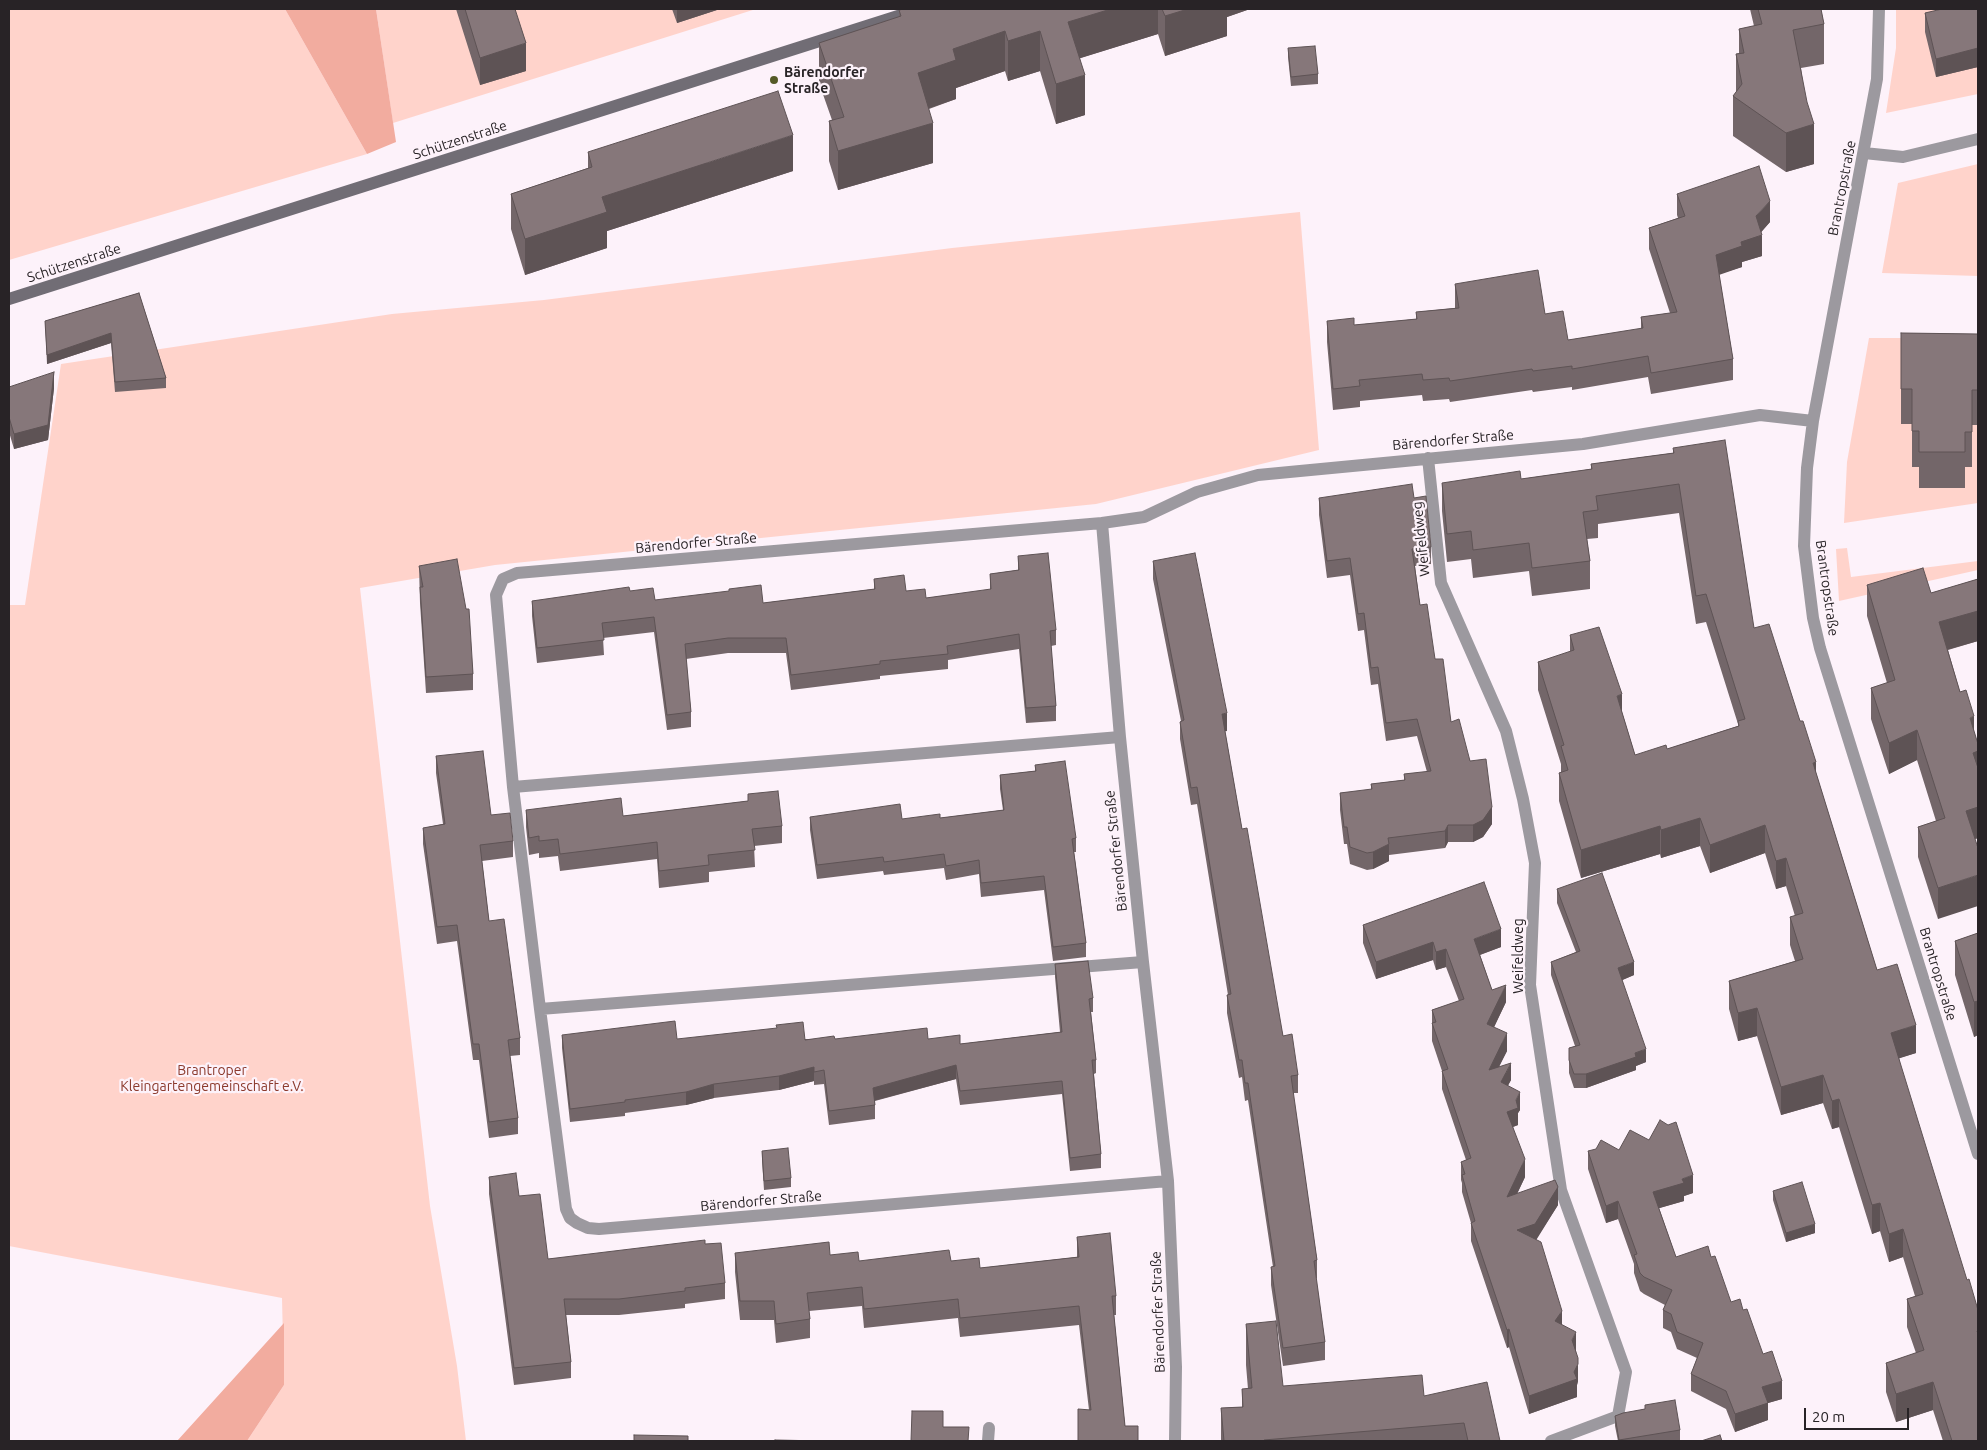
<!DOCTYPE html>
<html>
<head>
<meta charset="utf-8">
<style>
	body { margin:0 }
	#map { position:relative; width:1987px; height:1450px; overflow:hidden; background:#fdf2fa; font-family:Ubuntu,sans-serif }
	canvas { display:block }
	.frame { position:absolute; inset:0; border:10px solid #282326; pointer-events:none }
	.scale { position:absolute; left:1804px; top:1408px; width:105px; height:22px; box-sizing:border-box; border:2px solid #282326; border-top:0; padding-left:6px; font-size:15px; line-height:18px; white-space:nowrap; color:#282326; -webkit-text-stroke:4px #fdf2fa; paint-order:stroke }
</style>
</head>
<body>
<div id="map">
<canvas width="1987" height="1450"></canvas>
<div class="frame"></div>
<div class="scale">20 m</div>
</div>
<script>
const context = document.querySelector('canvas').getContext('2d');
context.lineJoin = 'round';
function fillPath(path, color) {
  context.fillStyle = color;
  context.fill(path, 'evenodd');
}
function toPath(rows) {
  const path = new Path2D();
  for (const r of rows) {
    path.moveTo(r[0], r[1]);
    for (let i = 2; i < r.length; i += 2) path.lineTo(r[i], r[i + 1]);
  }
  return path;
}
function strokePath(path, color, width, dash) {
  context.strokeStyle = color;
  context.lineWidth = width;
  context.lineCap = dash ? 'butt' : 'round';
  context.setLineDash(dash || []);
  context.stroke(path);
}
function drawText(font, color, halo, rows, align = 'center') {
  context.font = font + ' Ubuntu,sans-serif';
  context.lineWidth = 4.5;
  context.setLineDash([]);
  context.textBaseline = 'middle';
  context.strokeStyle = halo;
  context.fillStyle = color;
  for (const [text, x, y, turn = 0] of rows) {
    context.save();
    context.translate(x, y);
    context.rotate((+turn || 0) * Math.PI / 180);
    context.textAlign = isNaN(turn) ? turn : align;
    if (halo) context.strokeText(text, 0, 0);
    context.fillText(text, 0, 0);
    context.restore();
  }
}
fillPath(toPath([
	[9,9,285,9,367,154,9,260],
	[376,9,756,9,393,123],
	[1896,9,1978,9,1978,94,1886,113,1896,48],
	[1978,164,1978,276,1882,273,1898,183],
	[1300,212,1319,450,1096,504,495,565,360,588,430,1206,457,1366,466,1441,247,1441,284,1385,282,1298,9,1246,9,605,25,605,61,364,392,314,544,300,952,248],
	[1869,338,1978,338,1978,503,1844,523,1847,462],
	[1847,548,1851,577,1978,561,1978,570,1839,601,1836,549]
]), '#ffd3cb');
fillPath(toPath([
	[285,9,376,9,396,142,367,154],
	[284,1323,284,1385,247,1441,177,1441]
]), '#f2ac9f');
strokePath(toPath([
	[988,1441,989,1428]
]), '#9c999f', 12);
strokePath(toPath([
	[1879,9,1877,79,1813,421,1807,468,1804,546,1813,618,1820,648,1978,1154],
	[1864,153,1903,157,1978,139],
	[1428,458,1441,583,1506,731,1523,799,1535,863,1530,985,1561,1190,1626,1372,1618,1416,1551,1441],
	[1102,523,517,573,503,579,496,595,513,787,540,1009,566,1209,570,1218,577,1223,588,1228,599,1229,1168,1181],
	[513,787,1120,737],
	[540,1009,1143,962],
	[1175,1441,1176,1367,1168,1181,1143,962,1120,737,1102,523,1144,517,1197,492,1258,475,1583,444,1760,415,1813,421]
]), '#9c999f', 12);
strokePath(toPath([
	[9,299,920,9]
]), '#716d75', 12);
fillPath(toPath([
	[456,9,515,9,526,71,480,85],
	[672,9,720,9,677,23],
	[904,9,1250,9,1227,17,1227,36,1165,56,1158,34,1080,58,1085,115,1056,124,1040,71,1008,81,1005,71,956,88,956,99,929,109,933,163,838,190,829,161,829,121,832,120,819,83,819,43,899,17,899,10],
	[1750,9,1821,9,1824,24,1824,64,1801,68,1814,164,1786,172,1733,136,1733,96,1736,92,1736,54,1739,53,1739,29,1754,26],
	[1978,9,1978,67,1936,77,1925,32,1925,13],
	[1288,48,1318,74,1318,84,1291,86,1288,57],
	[588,152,793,171,607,231,607,248,525,275,511,229,511,194,588,168],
	[1677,194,1770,222,1761,232,1762,256,1742,262,1742,267,1719,274,1733,359,1733,380,1651,394,1648,377,1572,390,1572,387,1533,392,1532,390,1450,402,1449,399,1423,401,1422,395,1360,401,1360,407,1333,410,1327,342,1327,321,1354,325,1416,319,1416,312,1455,308,1455,284,1545,314,1568,340,1641,329,1641,317,1670,313,1649,249,1649,228,1678,218,1677,215],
	[139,293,166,378,166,388,115,392,111,343,47,364,45,321],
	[1901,333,1978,334,1978,425,1972,425,1972,467,1965,467,1965,488,1919,488,1919,467,1912,467,1912,424,1901,424],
	[9,387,54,388,48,440,14,449,9,432],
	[1673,448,1754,628,1816,773,1877,970,1916,1053,1899,1058,1978,1441,1943,1441,1933,1410,1896,1422,1886,1392,1886,1363,1916,1353,1907,1327,1907,1299,1915,1296,1903,1257,1889,1262,1880,1231,1872,1234,1839,1127,1832,1129,1823,1103,1781,1115,1757,1036,1738,1041,1729,1009,1729,981,1795,961,1790,945,1790,917,1795,916,1786,886,1776,889,1765,853,1710,873,1700,846,1661,858,1660,854,1581,878,1559,801,1559,773,1561,772,1561,764,1538,690,1538,662,1570,652,1570,635,1622,712,1635,755,1667,749,1738,726,1738,724,1706,622,1696,624,1679,513,1598,524,1598,538,1587,539,1590,561,1590,589,1532,596,1529,571,1473,578,1471,559,1447,562,1442,511,1442,483,1521,479,1591,469,1591,464,1673,453],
	[1319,498,1414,498,1431,547,1431,564,1415,566,1420,605,1451,722,1470,761,1492,824,1483,837,1473,842,1448,842,1445,848,1389,855,1389,861,1373,869,1367,870,1350,864,1347,844,1344,844,1340,810,1340,793,1371,790,1371,784,1404,780,1404,774,1427,772,1417,736,1386,741,1378,684,1371,685,1364,630,1358,631,1350,575,1327,578,1319,515],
	[1018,556,1056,630,1056,645,1051,646,1056,706,1056,721,1026,723,1019,649,948,660,948,669,880,676,880,679,791,690,786,653,728,653,686,659,691,712,691,727,667,730,654,632,603,638,604,655,537,663,532,616,532,601,630,591,655,600,763,603,874,589,874,579,906,591,926,598,990,590,990,574,1018,570],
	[1153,561,1227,731,1225,731,1242,829,1283,1036,1298,1075,1298,1093,1293,1093,1317,1260,1317,1278,1316,1278,1325,1342,1325,1360,1283,1366,1271,1285,1271,1267,1273,1267,1248,1100,1245,1101,1242,1077,1239,1078,1227,1013,1227,995,1228,995,1197,804,1191,805,1180,739,1180,722,1181,721,1153,579],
	[419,566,466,609,473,674,473,690,426,693,420,603],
	[1978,579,1978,641,1948,650,1960,692,1978,744,1978,838,1975,839,1938,919,1918,857,1918,827,1936,821,1917,760,1889,774,1871,719,1871,688,1887,683,1867,616,1867,585,1931,593],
	[436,756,491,815,513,841,513,857,482,861,489,921,520,1038,520,1055,510,1056,518,1118,518,1134,489,1138,479,1060,473,1060,457,941,437,944,423,844,423,828,443,824,436,773],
	[1035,765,1076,838,1076,852,1074,852,1086,943,1086,957,1053,961,1044,890,981,897,979,874,946,880,944,868,884,875,883,871,817,879,810,830,810,817,902,819,940,818,1003,810,1000,789,1000,775,1035,771],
	[748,794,782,826,782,843,754,846,755,867,709,872,709,882,659,888,657,859,560,871,558,856,539,858,539,853,529,855,526,827,526,810,623,816,748,801],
	[1557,889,1634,975,1622,980,1646,1062,1636,1066,1636,1070,1586,1088,1574,1088,1569,1073,1569,1048,1575,1046,1551,975,1551,962,1576,952,1557,903],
	[1363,925,1501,947,1480,955,1492,990,1506,1002,1494,1027,1507,1051,1499,1066,1511,1080,1508,1085,1520,1110,1518,1113,1518,1125,1513,1127,1525,1177,1517,1194,1558,1205,1536,1239,1562,1325,1576,1350,1576,1351,1578,1381,1577,1385,1577,1397,1529,1414,1509,1347,1507,1348,1471,1241,1471,1223,1462,1192,1462,1183,1461,1180,1461,1162,1466,1160,1442,1089,1442,1071,1432,1041,1432,1010,1459,1001,1446,967,1436,970,1433,960,1376,979,1363,943],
	[1978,933,1978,1035,1974,1037,1955,975,1955,941],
	[1055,964,1093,998,1093,1012,1091,1012,1096,1060,1096,1073,1094,1074,1101,1154,1101,1168,1070,1171,1062,1094,960,1105,956,1079,875,1101,875,1119,829,1125,824,1084,814,1085,814,1081,779,1090,714,1098,686,1105,625,1113,625,1116,570,1122,562,1048,562,1035,677,1039,928,1039,960,1044,1060,1032,1055,977],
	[762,1151,791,1178,791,1187,764,1190,762,1160],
	[1588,1151,1693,1193,1684,1196,1684,1201,1659,1208,1676,1257,1711,1257,1731,1302,1743,1310,1782,1399,1768,1403,1768,1420,1735,1432,1726,1409,1691,1391,1691,1374,1697,1358,1677,1349,1671,1332,1663,1328,1663,1310,1665,1305,1644,1294,1640,1291,1634,1273,1634,1264,1618,1219,1606,1223,1588,1169],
	[489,1177,519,1196,548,1259,705,1244,725,1283,725,1299,685,1304,685,1308,619,1315,566,1315,571,1362,571,1378,514,1385,489,1194],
	[1773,1191,1815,1233,1786,1242,1773,1200],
	[1077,1237,1116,1296,1116,1315,1114,1315,1125,1426,1138,1441,1089,1410,1079,1325,960,1337,958,1318,864,1328,862,1306,809,1311,810,1319,810,1338,776,1343,774,1320,740,1320,735,1272,735,1253,830,1255,859,1261,951,1261,980,1268,1077,1257],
	[1246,1324,1283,1386,1424,1396,1500,1441,1221,1441,1221,1408,1242,1407,1242,1389,1248,1389,1246,1365],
	[1645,1405,1680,1430,1680,1440,1670,1441,1618,1441,1615,1426,1615,1416,1645,1409]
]), '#736669');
fillPath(toPath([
	[677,9,720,9,677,23],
	[1111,9,1158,9,1158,34,1068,62,1068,22],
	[1188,9,1250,9,1227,17,1227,36,1165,56,1165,16],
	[1005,31,1005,71,956,88,956,99,918,112,918,73,953,49],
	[1040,31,1040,71,1008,81,1008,41],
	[526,43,526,71,480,85,480,58],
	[1978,48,1978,67,1936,77,1936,59],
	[1085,75,1085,115,1056,124,1056,84],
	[933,123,933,163,838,190,838,151],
	[1814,124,1814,164,1786,172,1786,133],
	[793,135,793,171,607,231,607,248,525,275,525,239,602,197],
	[1770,201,1770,222,1757,237,1762,235,1762,256,1742,262,1742,267,1716,276,1716,255,1741,242,1756,216],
	[111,333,111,343,47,364,47,355],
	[54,372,54,388,48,440,14,449,14,434],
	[1978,611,1978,641,1939,652,1939,622],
	[1622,694,1622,722,1617,696],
	[1227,713,1227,731,1222,732,1222,714],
	[1974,716,1974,747,1970,718],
	[1917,730,1917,760,1889,774,1889,743],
	[1978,751,1978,782,1973,753],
	[1816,762,1816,790,1813,763],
	[1492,807,1492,824,1483,837,1473,842,1473,825],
	[1978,807,1978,838,1966,842,1966,811],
	[1700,818,1700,846,1661,858,1661,830],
	[1448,825,1448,842,1445,848,1445,831],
	[1765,825,1765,853,1710,873,1710,845],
	[1660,826,1660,854,1581,878,1581,850],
	[1389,844,1389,861,1373,869,1373,852],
	[1786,858,1786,886,1776,889,1776,861],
	[1978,875,1978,906,1938,919,1938,888],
	[1501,929,1501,947,1474,957,1474,939],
	[1433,942,1433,960,1376,979,1376,962],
	[1446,949,1446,967,1436,970,1436,952],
	[1634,962,1634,975,1618,982,1618,968],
	[1506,985,1506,1002,1487,1042,1487,1024],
	[1978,1001,1978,1035,1974,1037,1974,1002],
	[1757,1008,1757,1036,1738,1041,1738,1013],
	[1916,1025,1916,1053,1891,1061,1891,1033],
	[1507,1033,1507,1051,1489,1087,1489,1070],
	[1646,1049,1646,1062,1636,1066,1636,1070,1586,1088,1586,1074],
	[1511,1063,1511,1080,1501,1099,1501,1082],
	[956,1065,956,1079,873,1101,873,1088],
	[814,1067,814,1081,779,1090,779,1076],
	[1823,1075,1823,1103,1781,1115,1781,1087],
	[714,1084,714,1098,686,1105,686,1092],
	[1520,1092,1520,1110,1518,1113,1518,1125,1507,1129,1507,1112,1516,1100],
	[1839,1099,1839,1127,1832,1129,1832,1101],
	[1525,1159,1525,1177,1507,1215,1507,1197],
	[1693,1175,1693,1193,1684,1196,1684,1201,1653,1210,1653,1192,1682,1179],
	[1558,1187,1558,1205,1535,1242,1517,1230],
	[1618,1201,1618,1219,1606,1223,1606,1206],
	[1880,1203,1880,1231,1872,1234,1872,1205],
	[1815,1224,1815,1233,1786,1242,1786,1233],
	[1903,1229,1903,1257,1889,1262,1889,1234],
	[1562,1311,1562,1329,1555,1321],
	[1509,1329,1509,1347,1507,1348,1507,1330],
	[1576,1332,1576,1350,1572,1358,1572,1340],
	[1578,1364,1578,1381,1577,1385,1577,1397,1529,1414,1529,1396,1574,1372],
	[1782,1381,1782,1399,1768,1403,1768,1420,1735,1432,1735,1414,1762,1387],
	[1933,1382,1933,1410,1896,1422,1896,1394]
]), '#5e5355');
const building = toPath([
	[465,9,515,9,526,43,480,58,465,9],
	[904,9,1111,9,1068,22,1085,75,1056,84,1040,31,1008,41,1005,31,953,49,956,60,918,73,933,123,838,151,829,121,844,117,819,43,901,16,899,10,904,9],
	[1162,9,1188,9,1165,16,1162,9],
	[1758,9,1821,9,1824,24,1793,30,1807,102,1814,124,1786,133,1733,96,1742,84,1736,54,1744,53,1739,29,1762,24,1758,9],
	[1942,9,1978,9,1978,48,1936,59,1925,13,1942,9],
	[1315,46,1318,74,1291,77,1288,48,1315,46],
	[778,91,793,135,602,197,607,212,525,239,511,194,592,167,588,152,778,91],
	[1759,166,1770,201,1756,216,1762,235,1741,242,1742,246,1716,255,1733,359,1651,373,1648,356,1572,369,1572,366,1533,371,1532,369,1450,381,1449,378,1423,380,1422,374,1359,380,1360,386,1333,389,1327,321,1354,318,1354,325,1417,319,1416,312,1459,308,1455,284,1538,270,1545,314,1563,311,1568,340,1643,328,1641,317,1677,312,1649,228,1685,216,1677,194,1759,166],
	[139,293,166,378,115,382,111,333,47,355,45,321,139,293],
	[1901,333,1978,334,1978,390,1972,390,1972,432,1965,432,1965,452,1919,452,1919,431,1912,431,1912,389,1901,389,1901,333],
	[54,372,48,425,14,434,9,417,9,387,54,372],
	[1725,440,1754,628,1769,624,1800,721,1803,721,1816,762,1813,763,1877,970,1897,964,1916,1025,1891,1033,1967,1280,1969,1279,1978,1310,1978,1331,1977,1331,1978,1334,1978,1441,1952,1441,1933,1382,1896,1394,1886,1363,1924,1350,1907,1299,1923,1294,1903,1229,1889,1234,1880,1203,1872,1205,1839,1099,1832,1101,1823,1075,1781,1087,1757,1008,1738,1013,1729,981,1803,959,1790,917,1803,913,1786,858,1776,861,1765,825,1710,845,1700,818,1661,830,1660,826,1581,850,1559,773,1568,770,1561,746,1564,745,1538,662,1574,650,1570,635,1599,627,1622,694,1617,696,1635,755,1666,745,1667,749,1739,726,1738,721,1745,719,1706,594,1696,596,1679,484,1596,496,1598,510,1583,512,1590,561,1532,568,1529,543,1473,550,1471,531,1447,534,1442,483,1520,471,1521,479,1592,469,1591,464,1674,453,1673,448,1725,440],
	[1412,484,1414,498,1426,496,1431,547,1412,549,1420,605,1427,604,1435,659,1443,659,1451,722,1459,719,1470,761,1486,759,1492,807,1483,820,1473,825,1448,825,1445,831,1388,838,1389,844,1373,852,1367,853,1350,847,1347,827,1344,827,1340,793,1372,789,1371,784,1405,780,1404,774,1431,771,1417,719,1386,723,1378,667,1371,668,1364,613,1358,614,1350,558,1327,561,1319,498,1412,484],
	[1048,553,1056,630,1050,631,1056,706,1026,708,1019,634,947,646,948,654,880,661,880,664,791,675,786,638,728,638,685,644,691,712,667,715,654,617,602,623,604,640,537,648,532,601,629,587,630,591,653,588,655,600,729,591,729,589,761,585,763,603,875,589,874,579,904,575,906,591,925,589,926,598,991,589,990,574,1019,570,1018,556,1048,553],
	[1195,553,1227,713,1222,714,1242,829,1247,828,1283,1036,1292,1034,1298,1075,1291,1076,1317,1260,1314,1261,1325,1342,1283,1348,1271,1267,1275,1266,1248,1083,1245,1083,1242,1060,1239,1060,1227,995,1231,994,1197,787,1191,788,1180,722,1184,720,1153,561,1195,553],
	[457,559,466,609,469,609,473,674,426,677,420,587,423,587,419,566,457,559],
	[1923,568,1931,593,1978,579,1978,611,1939,622,1960,692,1966,690,1974,716,1970,718,1978,744,1978,751,1973,753,1978,768,1978,807,1966,811,1978,848,1978,875,1938,888,1918,827,1945,818,1917,730,1889,743,1871,688,1895,680,1867,585,1923,568],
	[483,751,491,815,510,813,513,841,480,845,489,921,504,919,520,1038,508,1040,518,1118,489,1122,479,1044,473,1044,457,925,437,927,423,828,445,824,436,756,483,751],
	[1065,761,1076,838,1072,839,1086,943,1053,947,1044,876,981,883,979,860,946,866,944,854,884,862,883,857,817,865,810,817,900,804,902,819,940,814,940,818,1004,810,1000,775,1036,771,1035,765,1065,761],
	[778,791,782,826,752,829,755,850,708,855,709,865,659,871,657,842,560,854,558,839,539,841,539,836,529,838,526,810,621,798,623,816,748,801,748,794,778,791],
	[1602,873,1634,962,1618,968,1646,1049,1635,1053,1636,1057,1586,1074,1574,1074,1569,1060,1569,1048,1580,1045,1551,962,1580,951,1557,889,1602,873],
	[1484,882,1501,929,1474,939,1492,990,1506,985,1487,1024,1507,1033,1489,1070,1511,1063,1501,1082,1520,1092,1516,1100,1518,1108,1507,1112,1525,1159,1507,1197,1555,1180,1558,1187,1535,1224,1517,1230,1541,1242,1562,1311,1555,1321,1576,1332,1572,1340,1578,1358,1578,1364,1574,1372,1577,1379,1529,1396,1509,1329,1507,1330,1471,1223,1475,1221,1462,1175,1465,1174,1461,1162,1471,1158,1442,1071,1448,1069,1432,1023,1436,1022,1432,1010,1464,999,1446,949,1436,952,1433,942,1376,962,1363,925,1484,882],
	[1978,933,1978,1001,1974,1002,1955,941,1978,933],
	[1088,961,1093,998,1089,999,1096,1060,1092,1060,1101,1154,1070,1158,1062,1081,960,1091,956,1065,873,1088,875,1105,829,1111,824,1070,814,1072,814,1067,779,1076,714,1084,686,1092,625,1100,625,1102,570,1109,562,1035,675,1021,677,1039,777,1028,776,1025,803,1022,805,1040,834,1036,835,1039,927,1028,928,1039,960,1035,960,1044,1062,1032,1055,964,1088,961],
	[1660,1120,1668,1125,1676,1122,1693,1175,1682,1179,1684,1183,1653,1192,1676,1257,1708,1246,1711,1257,1715,1256,1731,1302,1740,1299,1743,1310,1747,1309,1763,1354,1772,1351,1782,1381,1762,1387,1768,1403,1735,1414,1726,1391,1691,1374,1703,1343,1677,1332,1671,1314,1663,1310,1672,1290,1644,1277,1640,1273,1634,1255,1637,1254,1618,1201,1606,1206,1588,1151,1596,1149,1601,1140,1619,1150,1630,1130,1649,1140,1660,1120],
	[788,1148,791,1178,764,1181,762,1151,788,1148],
	[516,1173,519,1196,540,1194,548,1259,705,1240,705,1244,721,1243,725,1283,685,1288,685,1291,619,1299,564,1299,571,1362,514,1368,489,1177,516,1173],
	[1802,1182,1815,1224,1786,1233,1773,1191,1802,1182],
	[1110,1233,1116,1296,1112,1296,1125,1426,1138,1426,1138,1441,1078,1441,1078,1409,1091,1410,1079,1306,960,1318,958,1299,864,1309,862,1287,807,1293,810,1319,776,1324,774,1301,740,1301,735,1253,829,1242,830,1255,858,1252,859,1261,949,1250,951,1261,979,1258,980,1268,1079,1257,1077,1237,1110,1233],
	[1276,1321,1283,1386,1422,1375,1424,1396,1487,1382,1500,1441,1468,1441,1464,1423,1264,1440,1264,1441,1224,1441,1221,1408,1243,1407,1242,1389,1252,1388,1246,1324,1276,1321],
	[1675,1400,1680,1430,1619,1440,1615,1416,1623,1413,1645,1409,1645,1405,1675,1400],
	[912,1411,943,1411,943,1427,969,1427,968,1441,911,1441,912,1411],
	[634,1435,688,1436,688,1441,634,1441,634,1435],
	[1720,1435,1722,1441,1701,1441,1720,1435],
	[775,1440,823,1441,775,1441,775,1440]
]);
fillPath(building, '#86777a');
strokePath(building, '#5e5355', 1);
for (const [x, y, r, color] of [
	[774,80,5,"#555a27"]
]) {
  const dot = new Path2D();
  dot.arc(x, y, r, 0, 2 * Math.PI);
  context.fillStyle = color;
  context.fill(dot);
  strokePath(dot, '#fdf2fa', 2);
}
drawText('bold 14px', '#282326', '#fdf2fa', [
	["Bärendorfer",784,72],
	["Straße",784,88]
], 'left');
drawText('14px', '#282326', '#fdf2fa', [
	["Schützenstraße",460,140,-18],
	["Brantropstraße",1842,188,-79],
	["Schützenstraße",74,263,-18],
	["Bärendorfer Straße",1453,440,-5],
	["Weifeldweg",1421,539,-96],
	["Bärendorfer Straße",696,543,-5],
	["Brantropstraße",1827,588,82],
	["Bärendorfer Straße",1116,851,-96],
	["Weifeldweg",1518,956,-90],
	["Brantropstraße",1938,974,73],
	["Bärendorfer Straße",761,1201,-5],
	["Bärendorfer Straße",1158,1312,-92]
]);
drawText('14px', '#8c3a2d', '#fdf2fa', [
	["Brantroper",212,1070],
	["Kleingartengemeinschaft e.V.",212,1086]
]);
</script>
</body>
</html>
